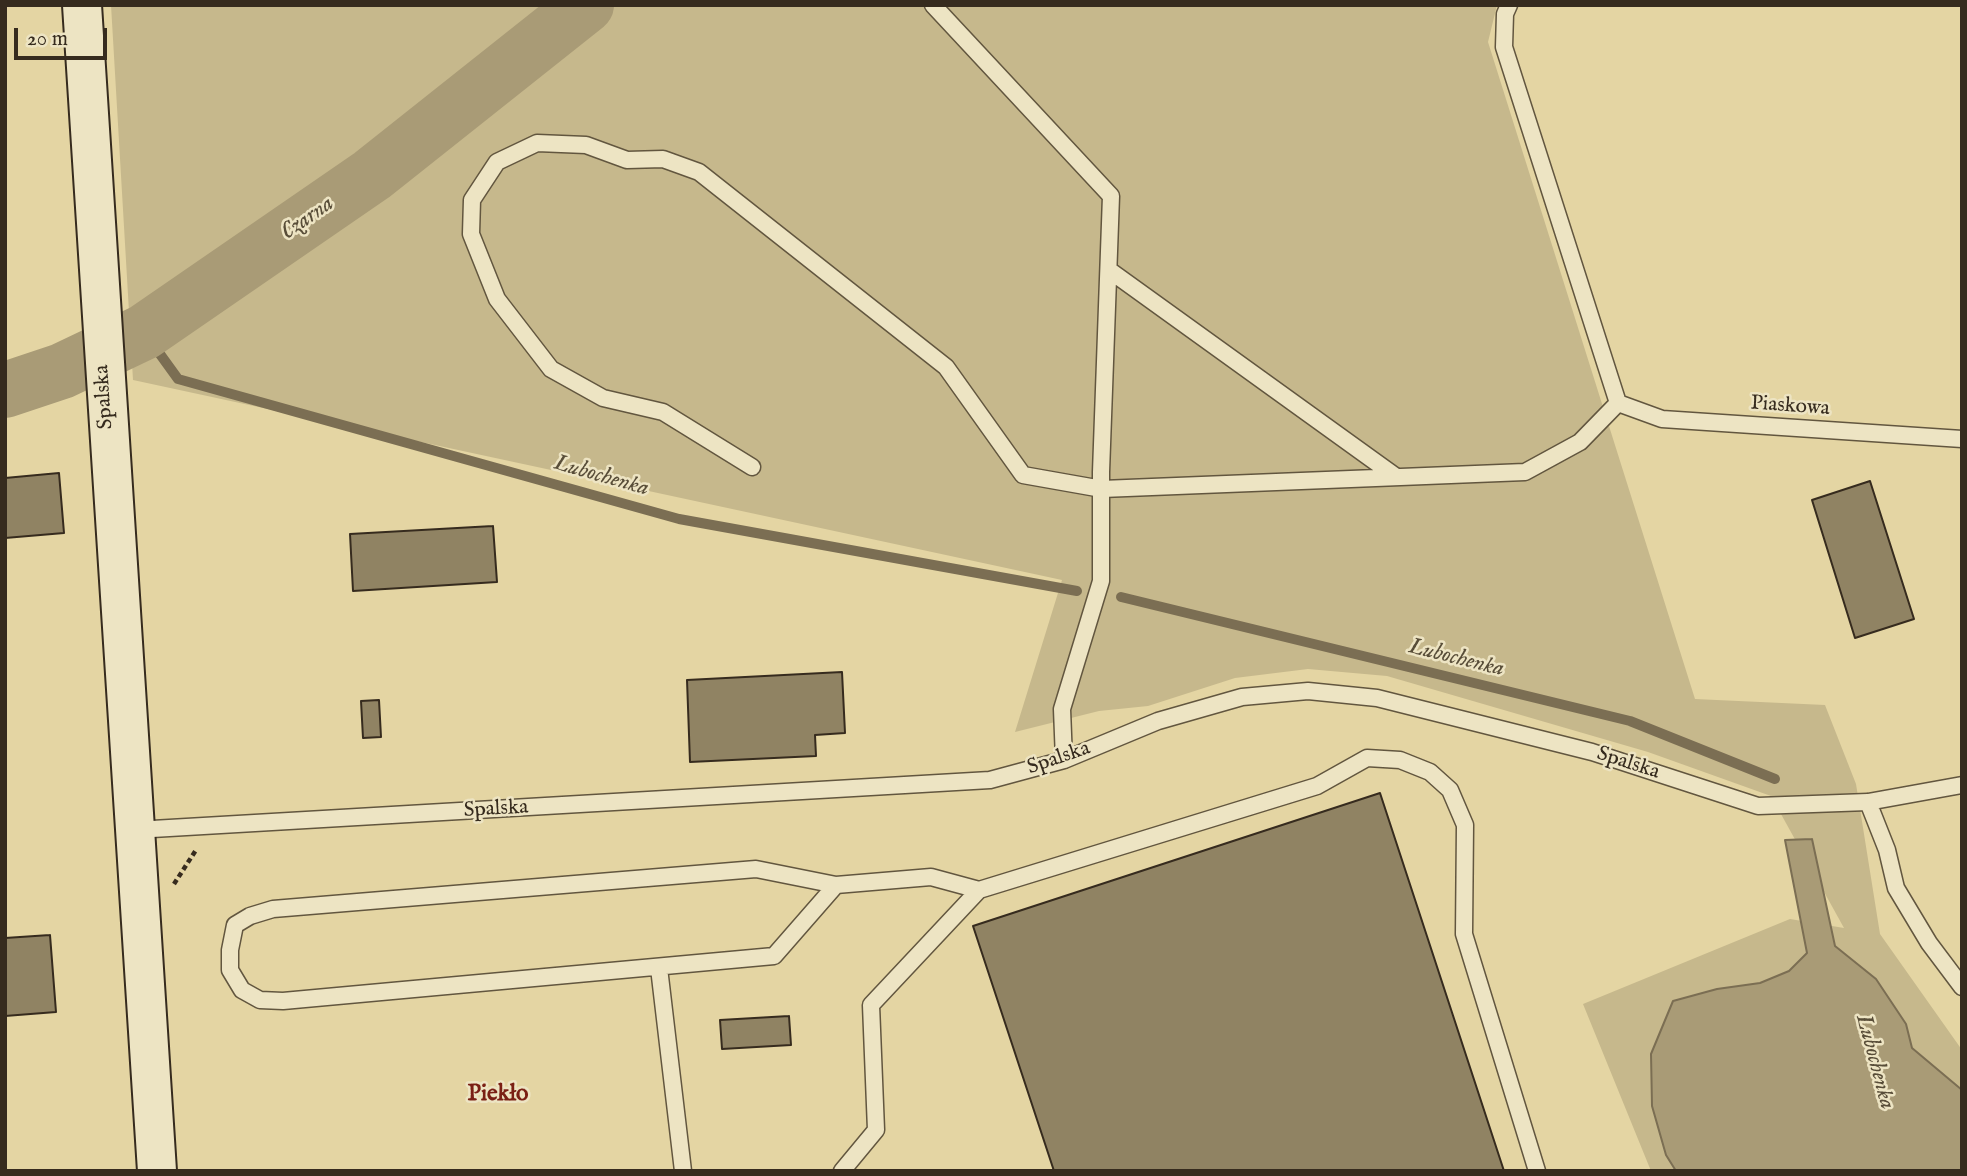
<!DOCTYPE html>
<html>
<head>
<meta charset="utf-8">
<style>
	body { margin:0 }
	#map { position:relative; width:1967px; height:1176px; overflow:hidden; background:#e4d5a3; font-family:"IM FELL English",serif }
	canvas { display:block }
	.frame { position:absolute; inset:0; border:7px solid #362b1e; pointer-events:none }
	.scale { position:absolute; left:14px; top:28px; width:93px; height:32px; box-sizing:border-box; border:4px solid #362b1e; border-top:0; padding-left:9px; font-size:21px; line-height:24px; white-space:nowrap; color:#362b1e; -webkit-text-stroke:5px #ede4c3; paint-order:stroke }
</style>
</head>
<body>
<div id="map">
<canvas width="1967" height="1176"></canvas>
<div class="frame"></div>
<div class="scale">20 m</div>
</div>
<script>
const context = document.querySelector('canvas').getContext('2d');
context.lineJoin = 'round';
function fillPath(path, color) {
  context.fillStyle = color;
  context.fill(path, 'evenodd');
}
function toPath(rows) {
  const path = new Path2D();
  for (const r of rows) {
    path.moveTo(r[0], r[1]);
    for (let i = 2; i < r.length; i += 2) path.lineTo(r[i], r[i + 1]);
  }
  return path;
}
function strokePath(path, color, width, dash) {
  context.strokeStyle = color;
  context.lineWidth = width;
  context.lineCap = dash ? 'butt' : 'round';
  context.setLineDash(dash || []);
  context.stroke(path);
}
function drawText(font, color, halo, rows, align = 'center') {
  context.font = font + ' "IM FELL English",serif';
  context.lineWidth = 5;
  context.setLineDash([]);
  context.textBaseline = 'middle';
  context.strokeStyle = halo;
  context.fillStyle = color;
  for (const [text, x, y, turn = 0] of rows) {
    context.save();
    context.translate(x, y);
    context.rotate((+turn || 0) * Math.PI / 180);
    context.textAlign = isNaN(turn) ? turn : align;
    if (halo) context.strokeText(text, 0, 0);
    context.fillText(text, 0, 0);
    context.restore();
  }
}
fillPath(toPath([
	[111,5,1497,5,1488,42,1695,699,1825,705,1856,784,1880,934,1962,1050,1962,1171,1651,1171,1583,1004,1790,919,1844,928,1771,796,1648,752,1387,676,1308,669,1235,678,1148,706,1099,711,1015,732,1062,580,133,380]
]), '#c6b88c');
const water = toPath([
	[1812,839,1835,946,1876,979,1906,1024,1912,1048,1962,1090,1962,1171,1676,1171,1666,1155,1652,1106,1651,1054,1673,1001,1717,989,1760,983,1789,971,1807,953,1785,840,1812,839]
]);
fillPath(water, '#a99b76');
strokePath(water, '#7b6e53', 2);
strokePath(toPath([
	[144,332,178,379,679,519,1077,591],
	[1121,597,1630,721,1775,779]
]), '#7b6e53', 10);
strokePath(toPath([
	[5,390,62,371,144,332,372,175,586,5]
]), '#a99b76', 56);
const building = toPath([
	[59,473,64,533,5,538,5,478,59,473],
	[1870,481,1914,619,1855,638,1812,500,1870,481],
	[493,526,497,582,353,591,350,534,493,526],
	[842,672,845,733,815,735,816,756,690,762,687,680,842,672],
	[379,700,381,737,363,738,361,701,379,700],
	[1380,793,1504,1171,1054,1171,973,926,1380,793],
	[50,935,56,1012,5,1016,5,938,50,935],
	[789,1016,791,1045,722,1049,720,1020,789,1016]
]);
fillPath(building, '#908363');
strokePath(building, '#362b1e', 2);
const lane = toPath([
	[933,5,1111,196,1101,472,1101,581,1062,709,1064,760],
	[1509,5,1505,14,1504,47,1618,403],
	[1109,270,1395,476],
	[1618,403,1662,419,1962,439],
	[752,467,663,412,603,398,551,369,497,299,471,234,472,200,497,162,537,143,586,145,627,160,663,159,699,172,946,367,1023,475,1102,489,1525,472,1580,442,1618,403],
	[1868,802,1887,850,1896,888,1929,943,1962,987],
	[135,830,990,780,1064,760,1158,721,1242,697,1308,691,1377,698,1592,752,1758,806,1868,802,1962,785],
	[836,885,774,956,283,1001,260,1000,242,990,230,970,230,950,235,925,250,916,273,909,756,869,836,885,931,877,979,890,1317,786,1367,758,1400,760,1430,772,1450,790,1465,825,1464,934,1537,1171],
	[659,968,683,1171],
	[842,1171,876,1130,871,1005,979,890]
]);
const secondary = toPath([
	[82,5,157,1171]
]);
strokePath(lane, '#62563f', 19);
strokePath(secondary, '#362b1e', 42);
strokePath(toPath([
	[174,884,196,850]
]), '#362b1e', 4.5, [5, 3.5]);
strokePath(lane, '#ede4c3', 16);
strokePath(secondary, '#ede4c3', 38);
drawText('21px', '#362b1e', '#ede4c3', [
	["Spalska",105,397,-94],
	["Piaskowa",1790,407,4],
	["Spalska",1059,759,-19],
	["Spalska",1628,764,18],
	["Spalska",496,810,-3]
]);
drawText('italic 23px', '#584d38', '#ede4c3', [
	["Czarna",308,219,-35],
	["Lubochenka",601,477,16],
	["Lubochenka",1456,659,14],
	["Lubochenka",1874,1062,75]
]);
drawText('bold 23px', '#7a1f14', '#ede4c3', [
	["Piekło",498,1095]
]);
</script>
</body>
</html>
